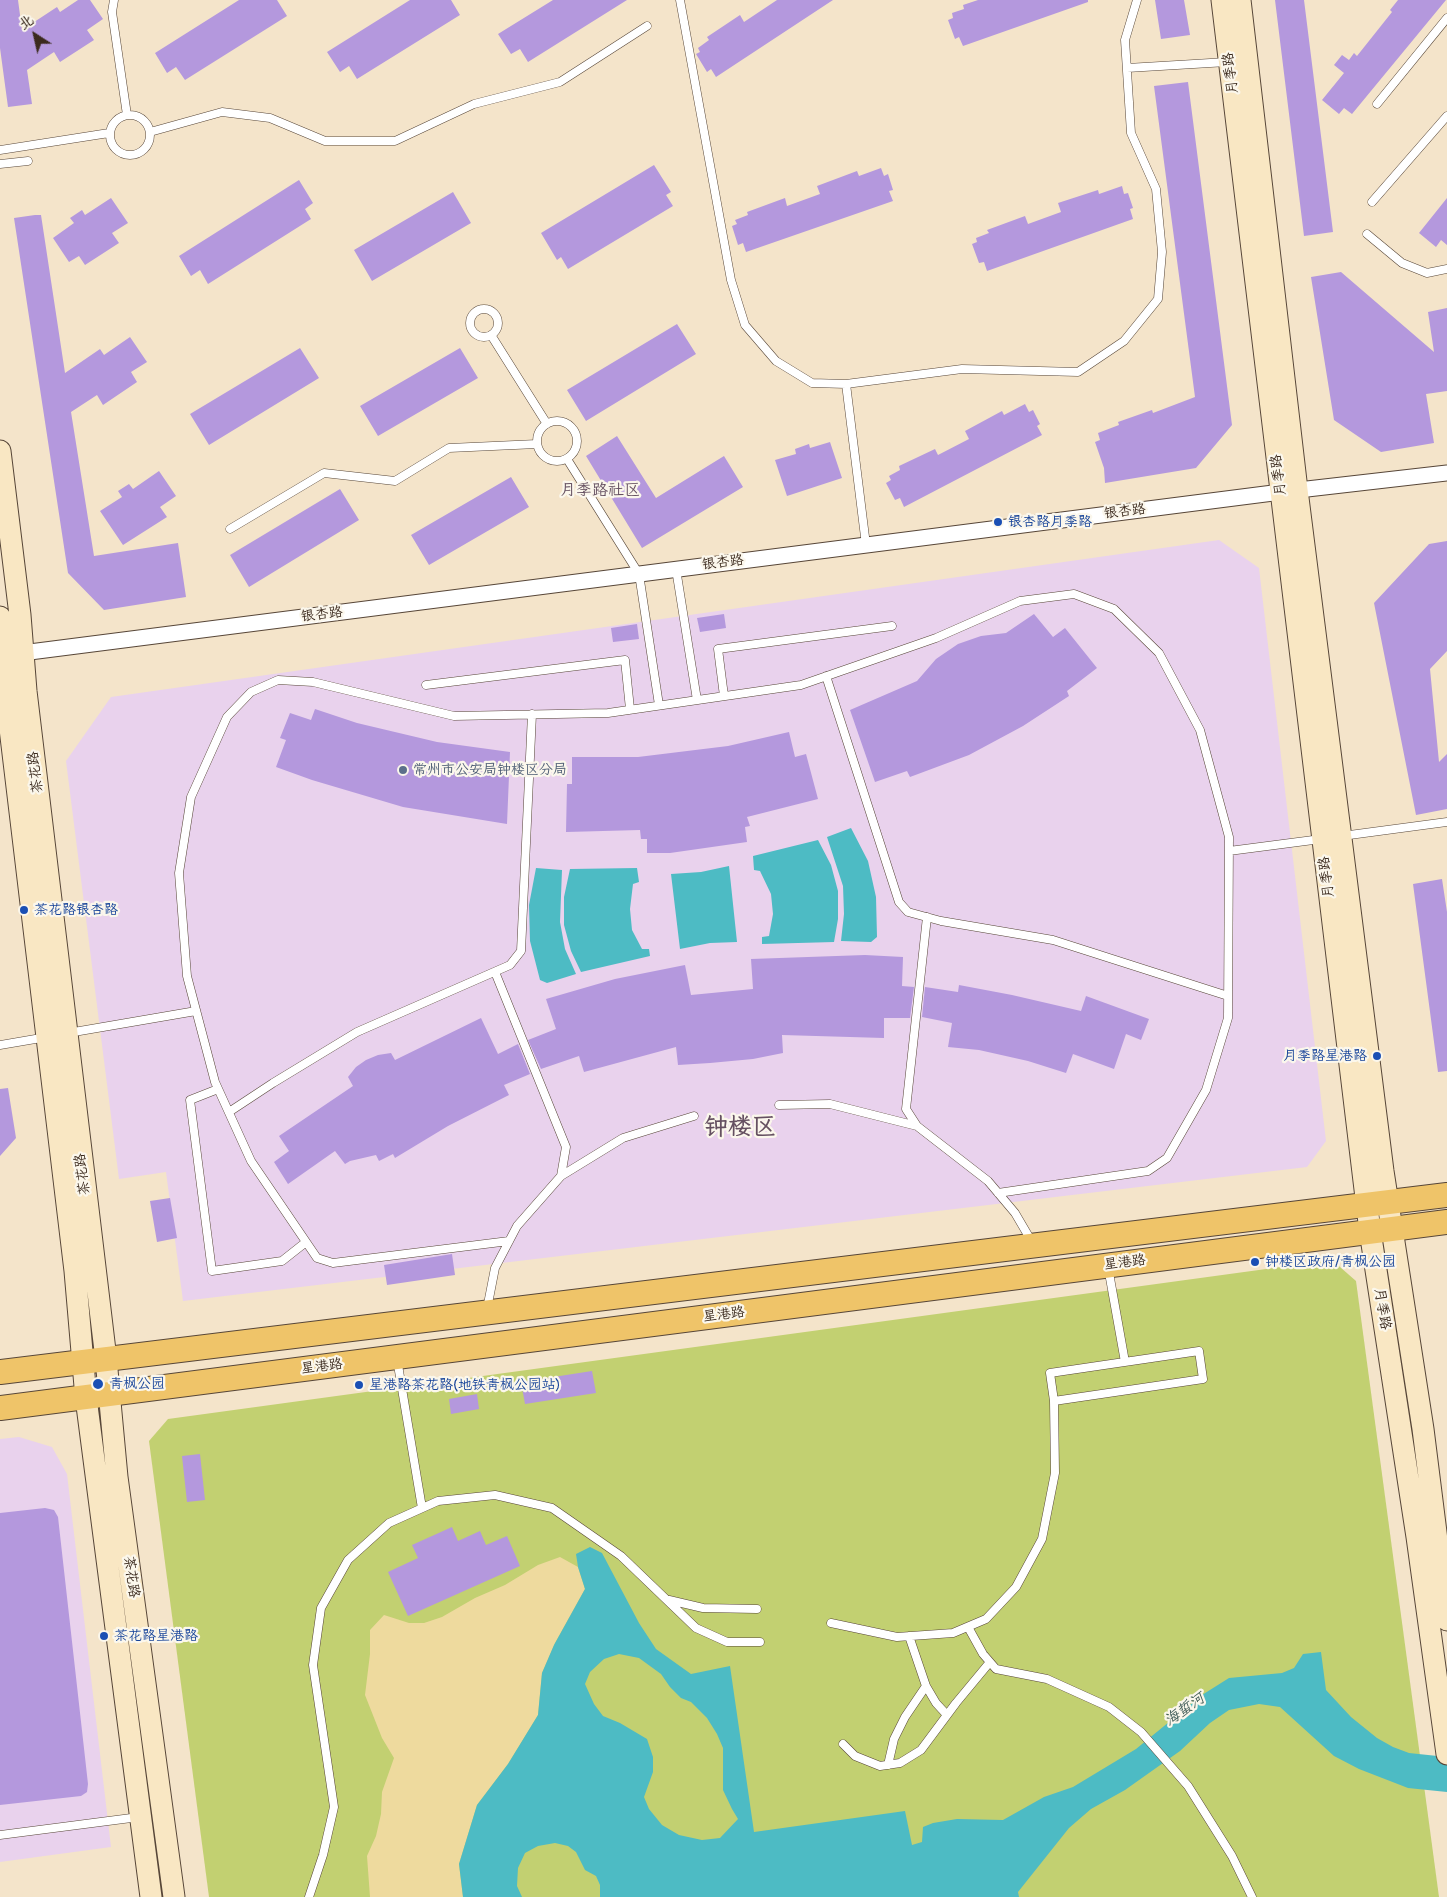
<!DOCTYPE html>
<html>
<head>
<meta charset="utf-8">
<style>
	body { margin:0 }
	#map { position:relative; width:1447px; height:1897px; overflow:hidden; background:#f4e4ca; font-family:Pangolin,"LXGW WenKai TC",sans-serif }
	canvas { display:block }
	.north { position:absolute; left:10px; top:10px; width:50px; height:50px; -webkit-text-stroke:4px #fbf7ec; paint-order:stroke; rotate:325deg; font-size:14px; font-weight:700; line-height:20px; text-align:center; color:#3b2a1e }
	.north::after { content:''; display:block; margin:auto; width:18px; height:22px; background:#3b2a1e; clip-path:polygon(50% 0,100% 100%,50% 72%,0 100%) }
</style>
</head>
<body>
<div id="map">
<canvas width="1447" height="1897"></canvas>
<div class="north">北</div>
</div>
<script>
const context = document.querySelector('canvas').getContext('2d');
context.lineJoin = 'round';
function fillPath(path, color) {
  context.fillStyle = color;
  context.fill(path, 'evenodd');
}
function toPath(rows) {
  const path = new Path2D();
  for (const r of rows) {
    if (r.length === 3) {
      path.moveTo(r[0] + r[2], r[1]);
      path.arc(r[0], r[1], r[2], 0, 2 * Math.PI);
      continue;
    }
    path.moveTo(r[0], r[1]);
    for (let i = 2; i < r.length; i += 2) path.lineTo(r[i], r[i + 1]);
  }
  return path;
}
function strokePath(path, color, width, dash) {
  context.strokeStyle = color;
  context.lineWidth = width;
  context.lineCap = dash ? 'butt' : 'round';
  context.setLineDash(dash || []);
  context.stroke(path);
}
function drawText(font, color, halo, rows, align = 'center') {
  context.font = font + ' Pangolin,"LXGW WenKai TC",sans-serif';
  context.lineWidth = 4.5;
  context.setLineDash([]);
  context.textBaseline = 'middle';
  context.strokeStyle = halo;
  context.fillStyle = color;
  for (const [text, x, y, turn = 0] of rows) {
    context.save();
    context.translate(x, y);
    context.rotate((+turn || 0) * Math.PI / 180);
    context.textAlign = isNaN(turn) ? turn : align;
    if (halo) context.strokeText(text, 0, 0);
    context.fillText(text, 0, 0);
    context.restore();
  }
}
fillPath(toPath([
	[1219,540,1259,568,1326,1141,1307,1167,183,1301,166,1172,119,1179,66,761,111,697],
	[19,1437,52,1447,67,1474,111,1847,0,1862,0,1439]
]), '#e9d2ed');
fillPath(toPath([
	[1332,1260,1356,1281,1439,1897,209,1897,149,1441,168,1419]
]), '#c2d071');
fillPath(toPath([
	[560,1557,578,1567,585,1589,555,1643,542,1673,538,1715,508,1764,477,1805,459,1864,463,1897,370,1897,367,1856,376,1836,381,1814,382,1792,394,1758,382,1738,365,1695,370,1654,370,1630,384,1615,409,1623,424,1623,442,1617,475,1598,505,1585,538,1565]
]), '#eeda9e');
fillPath(toPath([
	[851,828,868,861,876,897,877,937,871,942,841,941,844,914,843,886,827,837],
	[818,840,831,865,838,891,838,919,834,942,762,944,762,937,769,936,773,914,771,894,760,871,754,870,753,856],
	[729,866,737,942,710,943,680,949,671,874,701,872],
	[536,868,562,870,560,922,565,949,576,974,547,983,540,980,530,941,529,905],
	[637,868,639,882,633,884,630,909,632,930,642,949,649,949,650,956,581,972,571,951,564,925,564,897,570,869],
	[590,1547,602,1553,639,1623,656,1649,691,1674,730,1666,754,1832,905,1811,912,1845,922,1842,923,1827,933,1823,957,1819,1003,1820,1044,1797,1073,1787,1136,1749,1202,1695,1229,1678,1282,1673,1294,1668,1303,1654,1321,1652,1326,1690,1351,1717,1377,1738,1393,1747,1409,1753,1447,1757,1447,1792,1408,1788,1359,1769,1334,1756,1280,1707,1259,1704,1229,1710,1210,1723,1180,1751,1125,1790,1091,1809,1069,1828,1018,1892,1019,1897,600,1897,600,1885,596,1876,585,1870,576,1852,568,1846,555,1843,538,1846,525,1853,518,1868,517,1886,522,1897,463,1897,459,1864,477,1805,508,1764,538,1715,542,1673,554,1645,585,1589,578,1567,576,1554],
	[619,1654,639,1658,661,1674,670,1687,681,1698,691,1702,707,1718,717,1734,723,1748,723,1790,732,1809,738,1819,720,1838,702,1840,679,1835,662,1825,649,1809,644,1797,653,1772,653,1757,647,1739,620,1723,603,1716,594,1704,585,1684,590,1672,604,1659]
]), '#4dbbc4');
fillPath(toPath([
	[0,0,18,0,22,30,57,7,60,12,78,0,90,0,103,19,87,30,94,40,60,62,54,52,27,70,32,104,8,107,0,48],
	[239,0,277,0,287,16,185,80,176,67,167,73,155,53],
	[410,0,451,0,460,15,357,79,349,66,340,72,327,52],
	[553,0,627,0,528,62,520,49,511,54,498,34],
	[777,0,833,0,716,77,711,69,707,72,696,54,700,52,698,48,709,40,707,37,740,15,744,22],
	[978,0,1088,0,1088,2,963,46,959,37,955,39,948,20,953,18,952,13,964,9,963,5],
	[1155,0,1184,0,1190,35,1161,39],
	[1275,0,1304,0,1333,232,1304,236],
	[1398,0,1446,0,1352,114,1344,108,1339,114,1322,100,1344,73,1334,65,1342,55,1349,60,1354,53,1357,56,1392,12,1390,10],
	[1188,82,1232,425,1196,468,1105,483,1104,468,1095,442,1100,440,1098,433,1119,425,1118,422,1152,410,1153,413,1195,397,1154,86],
	[654,165,671,192,666,195,673,206,568,269,561,257,557,260,541,233],
	[881,168,884,176,888,174,893,190,889,191,893,201,746,252,743,243,738,245,732,226,737,224,735,220,748,215,747,212,785,198,787,206,820,194,817,186,857,171,859,176],
	[299,180,313,203,305,209,311,219,208,284,200,270,191,276,179,256],
	[1122,186,1124,194,1128,193,1133,208,1130,209,1133,219,987,271,984,262,979,263,972,244,977,242,976,238,989,233,987,230,1025,216,1028,224,1061,212,1058,203,1098,190,1099,194],
	[453,192,471,223,372,281,354,250],
	[111,198,128,223,112,233,119,243,85,265,79,256,69,262,53,238,74,223,70,218,82,210,85,215],
	[1447,198,1447,245,1441,240,1436,247,1419,233],
	[35,215,41,215,65,373,100,349,104,355,130,337,147,362,131,372,137,382,103,405,97,395,71,412,94,556,178,543,186,597,104,610,68,573,14,218],
	[1341,272,1434,352,1428,312,1447,308,1447,391,1426,394,1434,443,1381,452,1334,420,1311,277],
	[677,324,696,354,586,421,567,390],
	[300,348,319,378,209,445,190,414],
	[460,348,478,378,378,436,360,406],
	[1025,404,1029,412,1033,410,1040,424,1037,426,1042,435,904,507,900,498,895,500,886,483,891,480,889,476,900,470,899,466,935,449,938,455,969,439,965,431,1002,411,1004,415],
	[617,436,656,498,724,456,743,487,642,548,586,456],
	[830,442,842,478,787,496,775,460,796,454,795,449,809,444,810,448],
	[159,471,176,496,160,507,167,517,123,545,100,511,122,497,118,491,129,484,133,489],
	[511,477,529,507,429,565,411,535],
	[340,489,359,520,249,587,230,555],
	[1447,541,1447,651,1430,669,1439,762,1447,754,1447,809,1416,815,1374,603,1429,544],
	[724,614,726,628,700,632,697,618],
	[1034,614,1053,637,1065,628,1097,668,1067,691,1069,696,1023,726,969,755,910,777,907,771,875,782,850,710,917,681,936,659,958,644,981,636,1006,633],
	[637,624,639,639,613,642,611,628],
	[315,709,357,723,437,742,510,752,507,824,403,807,312,780,276,767,286,740,280,738,290,713,311,720],
	[789,732,795,757,806,754,818,799,747,817,750,826,745,827,747,842,670,853,647,853,647,839,641,839,640,830,566,832,567,784,572,784,572,757,638,757,728,746],
	[1442,879,1447,912,1447,1071,1438,1072,1413,884],
	[865,955,903,957,902,986,914,987,910,1018,884,1018,884,1038,782,1035,783,1053,753,1059,710,1063,678,1065,676,1047,584,1072,579,1056,541,1069,528,1040,556,1029,546,999,615,979,685,965,691,995,753,989,751,959],
	[959,985,1012,995,1081,1011,1086,996,1149,1019,1141,1040,1126,1034,1114,1069,1073,1054,1066,1073,1028,1061,979,1050,948,1047,952,1023,922,1017,925,987,958,992],
	[481,1018,498,1054,518,1044,530,1074,504,1085,509,1095,448,1126,395,1158,393,1154,379,1161,376,1155,350,1161,345,1164,335,1151,288,1184,274,1162,289,1151,279,1136,353,1086,348,1077,356,1067,366,1060,378,1055,391,1053,395,1060],
	[8,1088,16,1138,0,1156,0,1089],
	[170,1198,177,1238,157,1242,150,1201],
	[452,1254,455,1275,387,1285,384,1265],
	[592,1371,596,1393,525,1404,521,1382],
	[477,1394,479,1409,451,1414,449,1399],
	[200,1454,205,1500,187,1502,182,1456],
	[45,1508,54,1510,58,1517,88,1784,87,1792,81,1796,0,1805,0,1513],
	[452,1527,458,1541,480,1531,486,1545,507,1536,520,1566,408,1616,388,1572,418,1558,412,1545]
]), '#b498dd');
const lane = toPath([
	[114,0,112,12,127,115],
	[680,0,731,280,745,325,776,361,812,383,846,384,962,369,1078,372,1124,341,1158,299,1162,252,1156,189,1131,133,1125,40,1137,0],
	[1127,68,1227,62],
	[1377,104,1447,18],
	[130,135,20],
	[150,132,222,112,270,118,325,141,395,141,474,104,560,82,647,26],
	[0,150,109,133],
	[0,164,28,161],
	[1372,202,1447,116],
	[1367,234,1402,263,1427,273,1447,269],
	[484,323,14],
	[491,335,547,424],
	[846,384,866,545],
	[557,441,20],
	[567,459,639,574,659,705],
	[230,529,324,473,395,481,449,448,537,444],
	[676,569,697,700],
	[826,676,899,902,908,912,941,921,1053,940,1228,996],
	[426,685,625,660,630,709],
	[724,696,718,649,892,626],
	[1342,836,1447,822],
	[1229,851,1321,839],
	[495,972,566,1147,561,1176],
	[68,1033,196,1011],
	[0,1045,47,1037],
	[218,1089,190,1100,212,1271,282,1261,306,1242],
	[779,1105,830,1104,917,1126,988,1181,1015,1213,1032,1242],
	[229,1112,273,1083,357,1032,510,965,521,951,532,714],
	[917,1126,906,1109,927,917],
	[509,1241,333,1263,317,1258,251,1161,215,1082,187,976,179,873,191,797,227,717,251,692,278,680,313,682,454,716,608,713,801,685,936,638,1020,601,1074,594,1114,609,1159,653,1200,730,1229,837,1228,1018,1206,1090,1167,1158,1148,1171,998,1193],
	[1108,1267,1125,1362],
	[487,1309,495,1268,517,1226,561,1176,623,1138,694,1116],
	[397,1359,422,1508],
	[669,1600,703,1608,757,1609],
	[831,1623,897,1637,953,1633,986,1619,1016,1587,1042,1539,1055,1473,1054,1401,1050,1373,1199,1351,1203,1379,1054,1401],
	[968,1627,983,1654,996,1669,1047,1679,1109,1707,1141,1732,1188,1786,1232,1856,1252,1897],
	[909,1636,926,1686,936,1703,947,1715],
	[843,1744,855,1756,880,1766,900,1763,921,1750,956,1703,990,1662],
	[888,1765,894,1739,905,1717,926,1686],
	[0,1835,139,1817],
	[309,1897,323,1855,334,1807,313,1665,321,1608,348,1560,389,1523,438,1501,495,1495,552,1508,621,1556,696,1628,727,1642,760,1642]
]);
const street = toPath([
	[14,654,1281,492,1447,473]
]);
const secondary = toPath([
	[1222,0,1370,1231,1417,1537,1447,1754],
	[1240,0,1297,490,1383,1171,1423,1429,1447,1620],
	[0,451,20,615,26,691,106,1359,117,1477,174,1897],
	[0,617,6,695,75,1271,86,1398,151,1897]
]);
const primary = toPath([
	[0,1372,1447,1195],
	[0,1408,1447,1222]
]);
strokePath(lane, '#574638', 9);
strokePath(street, '#574638', 17);
strokePath(secondary, '#574638', 23);
strokePath(primary, '#574638', 26);
strokePath(lane, '#fff', 8);
strokePath(street, '#fff', 15);
strokePath(secondary, '#f9e7c3', 21);
strokePath(primary, '#efc469', 24);
for (const [x, y, r, color] of [
	[998,522,5,"#1a4fb4"],
	[403,770,5,"#5c6f8a"],
	[24,910,5,"#1a4fb4"],
	[1377,1056,5,"#1a4fb4"],
	[1255,1262,5,"#1a4fb4"],
	[98,1384,6,"#1a4fb4"],
	[359,1385,5,"#1a4fb4"],
	[104,1636,5,"#1a4fb4"]
]) {
  const dot = new Path2D();
  dot.arc(x, y, r, 0, 2 * Math.PI);
  context.fillStyle = color;
  context.fill(dot);
  strokePath(dot, '#fbf7ec', 2);
}
drawText('14px', '#3b2a1e', '#fbf7ec', [
	["月季路",1231,73,-97],
	["月季路",1279,475,-97],
	["银杏路",1125,512,-7],
	["银杏路",723,563,-7],
	["银杏路",322,615,-7],
	["茶花路",36,772,-97],
	["月季路",1327,877,-97],
	["茶花路",83,1174,-97],
	["星港路",1125,1263,-7],
	["月季路",1382,1309,81],
	["星港路",724,1315,-7],
	["星港路",322,1367,-7],
	["茶花路",131,1577,82]
]);
drawText('14px', '#164399', '#fbf7ec', [
	["银杏路月季路",1008,522],
	["茶花路银杏路",34,910],
	["月季路星港路",1367,1056,"right"],
	["钟楼区政府/青枫公园",1265,1262],
	["青枫公园",109,1384],
	["星港路茶花路(地铁青枫公园站)",369,1385],
	["茶花路星港路",114,1636]
], 'left');
drawText('14px', '#4e5e75', '#fbf7ec', [
	["常州市公安局钟楼区分局",413,770]
], 'left');
drawText('italic 15px', '#415d58', '#fbf7ec', [
	["海蜇河",1185,1710,-35]
]);
drawText('16px', '#655061', '#fbf7ec', [
	["月季路社区",600,491]
]);
drawText('bold 24px', '#655061', '#fbf7ec', [
	["钟楼区",740,1128]
]);
</script>
</body>
</html>
